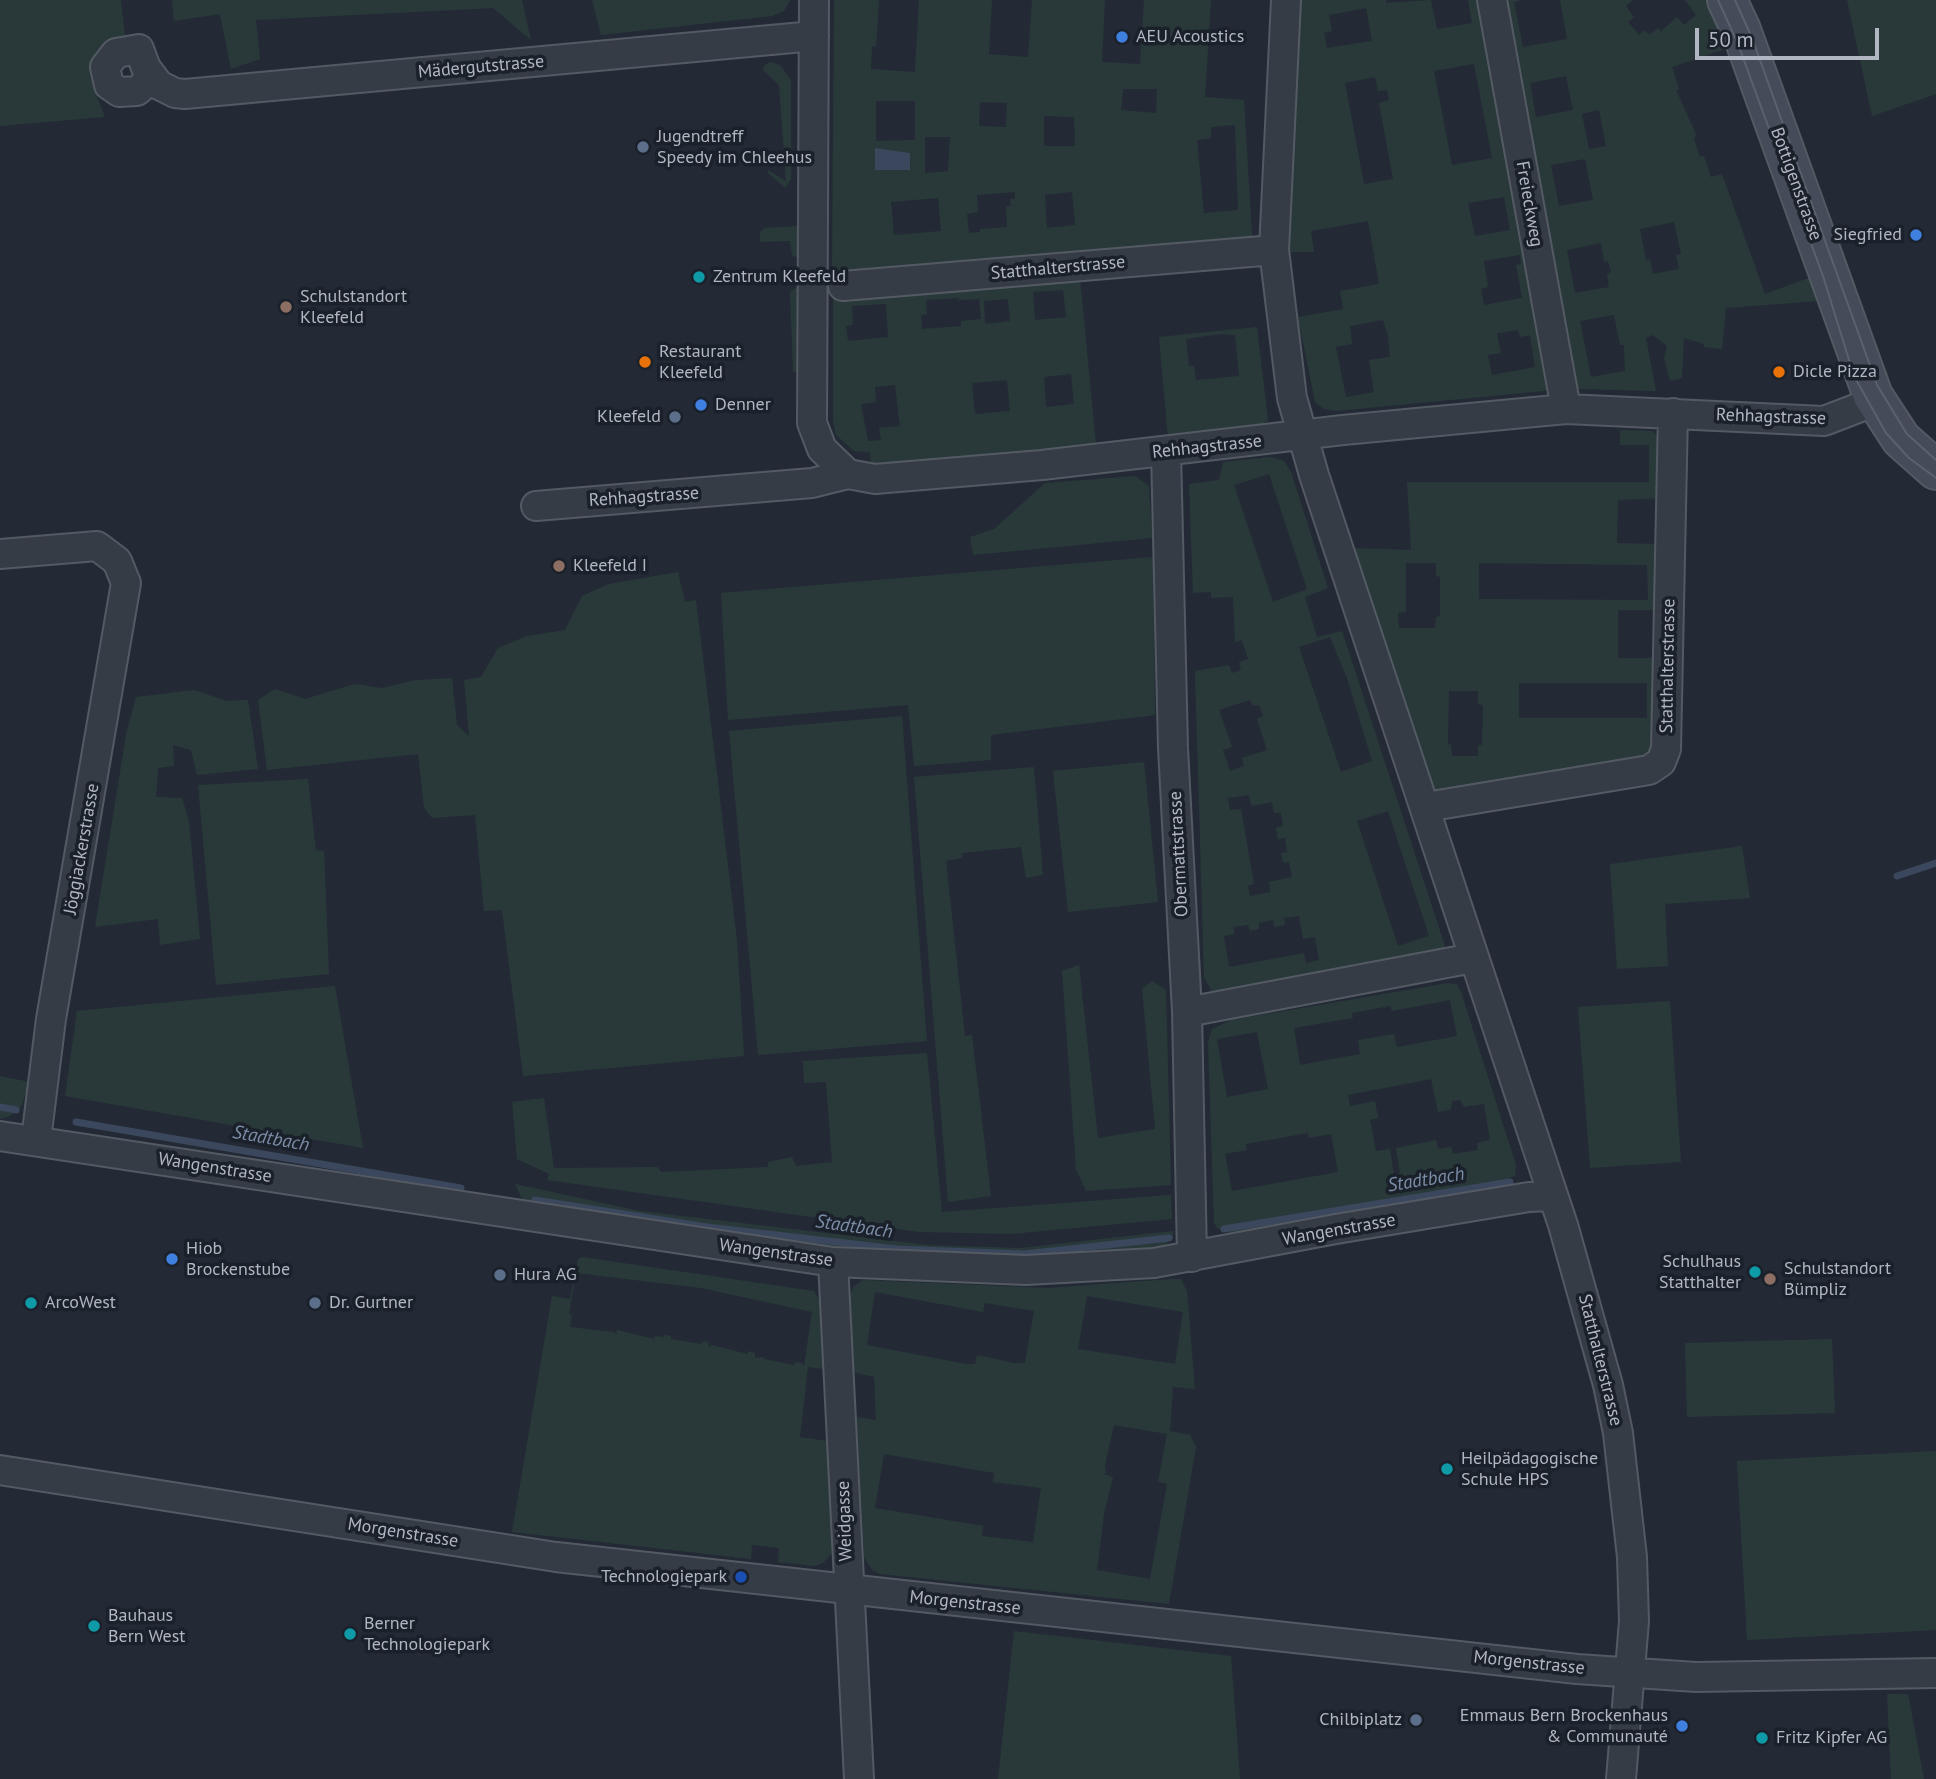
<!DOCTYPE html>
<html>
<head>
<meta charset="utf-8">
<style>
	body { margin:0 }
	#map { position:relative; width:1936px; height:1779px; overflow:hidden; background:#232a35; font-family:"PT Sans",sans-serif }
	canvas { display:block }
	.scale { position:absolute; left:1695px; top:28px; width:184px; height:32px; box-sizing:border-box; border:4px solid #b1b7c2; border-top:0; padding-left:9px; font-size:21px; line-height:24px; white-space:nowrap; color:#b1b7c2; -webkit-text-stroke:5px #1b212a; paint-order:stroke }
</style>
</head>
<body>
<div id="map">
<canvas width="1936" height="1779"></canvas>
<div class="scale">50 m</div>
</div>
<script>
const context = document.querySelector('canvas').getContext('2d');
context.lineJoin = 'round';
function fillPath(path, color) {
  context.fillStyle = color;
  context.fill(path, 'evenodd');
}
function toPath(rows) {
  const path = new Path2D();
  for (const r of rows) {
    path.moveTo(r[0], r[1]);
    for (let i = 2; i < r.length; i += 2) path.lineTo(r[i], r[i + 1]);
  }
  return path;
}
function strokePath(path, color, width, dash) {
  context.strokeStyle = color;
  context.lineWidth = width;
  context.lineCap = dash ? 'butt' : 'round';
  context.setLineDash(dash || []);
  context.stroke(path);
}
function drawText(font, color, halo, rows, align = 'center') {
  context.font = font + ' "PT Sans",sans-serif';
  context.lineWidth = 7;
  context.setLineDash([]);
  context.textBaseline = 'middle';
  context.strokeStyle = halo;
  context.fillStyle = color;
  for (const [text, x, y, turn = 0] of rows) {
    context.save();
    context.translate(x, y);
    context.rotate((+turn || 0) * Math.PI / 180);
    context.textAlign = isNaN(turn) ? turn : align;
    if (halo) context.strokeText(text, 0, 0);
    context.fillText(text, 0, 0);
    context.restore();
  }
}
fillPath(toPath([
	[0,0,121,0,126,45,94,61,93,87,105,117,0,126],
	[172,0,522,0,531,40,493,8,256,20,260,59,231,69,220,14,174,21],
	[592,0,790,0,784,11,772,16,601,35],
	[834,0,879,0,876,46,872,47,871,69,915,72,919,0,992,0,989,54,1028,57,1032,0,1105,0,1102,62,1140,64,1144,0,1211,0,1205,97,1244,100,1252,236,1244,242,832,274],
	[1123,89,1157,89,1156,113,1121,110],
	[876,101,915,101,915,140,876,141],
	[980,102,1007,103,1006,127,979,126],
	[1044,116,1074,117,1075,146,1044,146],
	[1235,125,1238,210,1204,213,1197,140,1211,138,1211,127],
	[925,137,950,137,948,171,925,173],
	[1015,192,1015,199,1010,199,1011,206,1006,206,1007,227,980,229,980,232,969,233,967,214,978,212,977,195],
	[1072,192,1075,225,1047,228,1045,195],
	[938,198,941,231,894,235,891,202],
	[1299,0,1386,0,1386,3,1431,0,1437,29,1472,23,1468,0,1482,0,1550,388,1544,391,1337,411,1324,409,1315,402,1298,317,1343,309,1340,291,1379,284,1368,221,1311,231,1314,252,1286,252],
	[1366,8,1372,41,1327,48,1324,33,1332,31,1329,15],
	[1474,64,1492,158,1452,165,1434,71],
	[1375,77,1378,91,1387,90,1389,100,1379,103,1393,179,1364,184,1345,83],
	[1504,197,1510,230,1475,236,1468,203],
	[1520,255,1521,264,1516,265,1522,298,1484,305,1481,289,1488,287,1484,261],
	[1383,320,1388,335,1390,357,1369,360,1374,392,1346,397,1336,347,1352,344,1350,326],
	[1518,330,1520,337,1530,335,1535,367,1492,375,1488,355,1501,353,1497,333],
	[1501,0,1522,0,1514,2,1523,47,1567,39,1560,0,1633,0,1626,6,1634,17,1628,22,1639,35,1645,30,1649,35,1658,28,1661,31,1677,17,1684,25,1696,15,1685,0,1708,0,1731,47,1672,67,1679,89,1676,90,1696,134,1694,139,1700,157,1704,156,1711,177,1722,174,1765,294,1811,277,1819,301,1726,308,1722,349,1704,347,1704,344,1684,338,1682,378,1670,381,1664,358,1667,346,1653,335,1646,338,1656,391,1577,389],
	[1566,76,1573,110,1536,117,1530,83],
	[1599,110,1606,146,1589,149,1582,114],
	[1585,159,1593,200,1559,206,1551,165],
	[1674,222,1681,254,1676,255,1679,269,1653,274,1650,260,1646,260,1640,229],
	[1601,243,1604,262,1608,261,1611,272,1607,274,1609,287,1575,293,1567,250],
	[1614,315,1620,345,1624,345,1625,371,1591,377,1580,321],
	[1847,0,1936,0,1936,94,1872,116],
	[770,62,780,65,791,80,791,179,785,188,768,173,768,170,786,181,779,85,763,70,764,66],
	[799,226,800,255,796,257,792,256,790,241,760,242,760,232,765,228],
	[1080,278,1096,445,871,465,870,452,854,451,836,435,833,421,833,299],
	[1063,290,1066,317,1035,320,1033,292],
	[958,298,959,300,979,299,981,319,961,321,961,326,922,329,921,315,927,314,926,300],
	[1008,299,1010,321,985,324,984,301],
	[886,304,888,337,848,341,846,326,853,325,852,306],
	[1071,374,1074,404,1046,407,1044,377],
	[1007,380,1010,411,975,414,972,383],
	[895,385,900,426,879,428,881,440,868,441,861,404,876,402,875,387],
	[797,287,800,290,798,374,793,371,790,292],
	[1257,327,1268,420,1256,429,1168,439,1159,337],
	[1220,334,1235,335,1239,376,1196,380,1194,366,1189,366,1186,339],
	[1620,430,1652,431,1661,438,1662,498,1618,500,1617,543,1661,544,1660,610,1618,610,1618,658,1660,658,1660,739,1650,759,1438,793,1430,784,1352,548,1411,550,1407,482,1649,482,1649,445,1620,445],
	[1406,563,1436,563,1436,576,1440,577,1440,616,1436,617,1435,628,1399,628,1398,613,1406,612],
	[1479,563,1647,565,1648,600,1479,599],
	[1519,683,1647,683,1647,718,1519,718],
	[1449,691,1478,691,1478,704,1483,705,1482,745,1478,745,1478,756,1452,756,1451,745,1448,744],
	[1271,457,1284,461,1291,472,1328,588,1305,597,1317,637,1342,631,1445,946,1444,950,1219,995,1212,992,1204,977,1195,671,1229,665,1232,673,1241,670,1239,662,1248,659,1242,640,1235,642,1233,597,1211,598,1211,592,1193,593,1189,484,1219,480,1223,462],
	[1269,474,1307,589,1273,602,1234,485],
	[1330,637,1347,678,1372,761,1341,772,1299,647],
	[1250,700,1253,706,1259,705,1263,716,1257,719,1267,750,1242,758,1244,766,1230,771,1223,750,1232,747,1219,710],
	[1249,795,1251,806,1272,802,1274,813,1281,813,1283,826,1276,828,1278,839,1285,838,1287,852,1281,853,1283,863,1289,862,1292,877,1269,882,1270,892,1250,896,1248,886,1254,884,1241,809,1230,810,1228,798],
	[1388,811,1429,936,1398,946,1357,821],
	[1299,916,1303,939,1315,937,1319,960,1306,963,1304,953,1229,967,1224,936,1234,934,1234,927,1248,925,1250,931,1259,929,1259,923,1273,920,1274,927,1285,925,1284,918],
	[1135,476,1149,486,1152,538,973,555,970,537,994,529,1045,483],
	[1153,557,1155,715,991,735,991,760,914,766,908,705,728,720,721,593],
	[678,572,685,602,696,600,737,940,744,1056,523,1076,502,910,484,911,475,815,432,818,424,808,418,754,267,770,258,700,275,689,305,699,355,684,382,688,416,680,452,678,457,725,469,736,464,680,481,677,498,648,527,636,565,630,582,596,609,584],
	[194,690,227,701,248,700,258,769,197,775,191,750,173,745,174,766,158,768,156,797,182,798,189,821,200,939,160,945,158,919,95,927,126,735,136,697],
	[902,716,927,1041,758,1055,729,731],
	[1144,762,1158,902,1068,912,1053,771],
	[1034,767,1043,875,1026,878,1021,847,962,853,962,858,946,861,965,1036,972,1035,991,1196,948,1202,914,777],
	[308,779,316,850,324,851,329,974,216,985,198,785],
	[1742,846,1750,898,1665,904,1668,966,1617,969,1610,864],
	[1079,965,1098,1138,1155,1129,1142,989,1152,981,1166,990,1171,1185,1086,1191,1076,1169,1062,971],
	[1448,983,1457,984,1461,992,1516,1165,1515,1176,1508,1178,1510,1190,1239,1240,1239,1233,1231,1234,1217,1228,1214,1223,1208,1042,1212,1029,1232,1020],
	[1450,1000,1457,1036,1397,1047,1394,1034,1358,1040,1360,1054,1300,1065,1294,1028,1353,1018,1352,1013,1390,1006,1392,1011],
	[1257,1032,1268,1089,1227,1097,1217,1039],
	[1431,1079,1438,1112,1451,1109,1452,1101,1460,1100,1464,1107,1484,1104,1490,1140,1477,1143,1478,1150,1453,1154,1451,1147,1438,1149,1436,1140,1396,1148,1400,1173,1394,1175,1390,1149,1376,1151,1370,1120,1378,1118,1375,1101,1350,1106,1348,1095],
	[1308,1133,1309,1138,1331,1134,1338,1172,1232,1191,1225,1154,1247,1150,1246,1144],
	[335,986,363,1148,65,1096,77,1011],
	[1670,1001,1681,1162,1590,1168,1578,1007],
	[927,1053,942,1212,1171,1195,1172,1219,1011,1234,919,1232,547,1180,549,1174,517,1159,512,1102,544,1098,554,1168,658,1167,661,1172,768,1167,768,1162,792,1157,796,1166,832,1162,826,1082,804,1083,803,1061],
	[0,1076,30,1082,21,1107,10,1116,0,1119],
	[515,1184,640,1211,928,1245,1021,1248,1173,1231,1173,1238,1153,1255,859,1264,530,1215],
	[582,1257,814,1291,820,1302,823,1369,808,1367,800,1437,827,1441,833,1542,833,1552,824,1562,815,1566,778,1562,779,1548,752,1545,751,1559,512,1532,552,1296,570,1299,578,1259],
	[576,1273,701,1288,812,1312,804,1366,802,1363,795,1362,794,1365,764,1359,764,1357,755,1358,755,1353,748,1351,748,1354,711,1345,709,1348,708,1342,703,1341,701,1344,671,1339,671,1336,664,1335,662,1340,662,1337,655,1336,654,1339,617,1330,616,1335,614,1332,570,1327,572,1315,569,1314],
	[1172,1279,1181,1279,1187,1291,1195,1389,1173,1387,1170,1431,1190,1435,1196,1447,1169,1604,880,1574,872,1570,864,1557,857,1417,876,1420,874,1377,854,1372,850,1295,854,1286,863,1280,1048,1288],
	[875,1292,983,1312,985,1303,1034,1311,1025,1363,1014,1363,977,1355,975,1364,966,1364,867,1345],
	[1087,1296,1183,1312,1175,1364,1078,1349],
	[1114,1425,1167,1434,1158,1482,1167,1484,1150,1579,1097,1570,1104,1514,1113,1477,1103,1474,1106,1473,1105,1465],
	[884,1454,994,1473,993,1482,1041,1488,1033,1542,982,1536,983,1526,875,1508],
	[1832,1339,1835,1413,1687,1417,1685,1343],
	[1936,1451,1936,1630,1747,1640,1737,1461],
	[1014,1631,1231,1656,1240,1779,998,1779],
	[1887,1694,1908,1694,1924,1779,1891,1779]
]), '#29393a');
fillPath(toPath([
	[875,148,910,153,910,170,875,170]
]), '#3a475c');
strokePath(toPath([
	[1897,876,1936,863],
	[0,1107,16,1110],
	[76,1122,461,1188],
	[535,1200,707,1227,897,1249,1025,1254,1169,1238],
	[1224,1229,1510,1182]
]), '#3a475c', 7);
const street = toPath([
	[814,0,812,423,822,449,848,474],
	[1286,0,1274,250,1292,398,1314,475,1563,1225,1608,1385,1618,1433,1632,1557,1634,1621,1621,1779],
	[1492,0,1566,409],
	[152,78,137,91,119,92,109,85,105,67,116,53,139,49,146,68,159,85,175,93,185,94,814,36],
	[843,286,1274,250],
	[1166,451,1173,748,1187,1012,1192,1257],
	[536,506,812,483,848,474,875,479,1042,465,1343,430,1566,409,1824,421,1876,401],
	[0,554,97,546,117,561,126,583,51,1019,36,1140],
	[1426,807,1649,770,1661,762,1666,749,1673,413],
	[1187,1012,1473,958],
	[0,1136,833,1262,1026,1270,1154,1263,1336,1229,1529,1197,1553,1196],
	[833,1262,859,1779],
	[0,1470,556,1557,1577,1669,1696,1677,1936,1673]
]);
const secondary = toPath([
	[1727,0,1741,30,1873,396,1901,439,1936,470]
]);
strokePath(street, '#545a64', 32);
strokePath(secondary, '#545a64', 42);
strokePath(street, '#363c46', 28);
strokePath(secondary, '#454b58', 38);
strokePath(toPath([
	[1718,0,1738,44,1823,276,1854,376,1886,433,1909,458,1936,478],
	[1735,0,1752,38,1877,385,1907,434,1936,460]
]), '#5a626e', 2);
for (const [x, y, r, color] of [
	[1122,37,7,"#3f7fe0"],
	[643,147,7,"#5c6f8a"],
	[1916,235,7,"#3f7fe0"],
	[699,277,7,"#0f9aa8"],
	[286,307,7,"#8d6e63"],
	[645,362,7,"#e8710a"],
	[1779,372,7,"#e8710a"],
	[701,405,7,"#3f7fe0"],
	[675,417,7,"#5c6f8a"],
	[559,566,7,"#8d6e63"],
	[172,1259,7,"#3f7fe0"],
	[1755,1272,7,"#0f9aa8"],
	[500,1275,7,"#5c6f8a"],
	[1770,1279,7,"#8d6e63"],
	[31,1303,7,"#0f9aa8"],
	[315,1303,7,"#5c6f8a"],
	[1447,1469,7,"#0f9aa8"],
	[741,1577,7,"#1a4fb4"],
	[94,1626,7,"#0f9aa8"],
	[350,1634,7,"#0f9aa8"],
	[1416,1720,7,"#5c6f8a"],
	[1682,1726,7,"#3f7fe0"],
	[1762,1738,7,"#0f9aa8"]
]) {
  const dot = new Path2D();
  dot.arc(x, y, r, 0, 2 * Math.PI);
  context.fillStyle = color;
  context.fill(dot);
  strokePath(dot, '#1b212a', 2.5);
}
drawText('18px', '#b1b7c2', '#1b212a', [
	["AEU Acoustics",1136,37],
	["Jugendtreff",657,137],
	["Speedy im Chleehus",657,158],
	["Siegfried",1902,235,"right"],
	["Zentrum Kleefeld",713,277],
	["Schulstandort",300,297],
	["Kleefeld",300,318],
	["Restaurant",659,352],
	["Kleefeld",659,373],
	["Dicle Pizza",1793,372],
	["Denner",715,405],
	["Kleefeld",661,417,"right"],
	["Kleefeld I",573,566],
	["Hiob",186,1249],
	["Brockenstube",186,1270],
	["Schulhaus",1741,1262,"right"],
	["Statthalter",1741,1283,"right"],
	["Schulstandort",1784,1269],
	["Bümpliz",1784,1290],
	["Hura AG",514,1275],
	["ArcoWest",45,1303],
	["Dr. Gurtner",329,1303],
	["Heilpädagogische",1461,1459],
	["Schule HPS",1461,1480],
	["Technologiepark",727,1577,"right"],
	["Bauhaus",108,1616],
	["Bern West",108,1637],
	["Berner",364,1624],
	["Technologiepark",364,1645],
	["Emmaus Bern Brockenhaus",1668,1716,"right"],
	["& Communauté",1668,1737,"right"],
	["Chilbiplatz",1402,1720,"right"],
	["Fritz Kipfer AG",1776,1738]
], 'left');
drawText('18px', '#b1b7c2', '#1b212a', [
	["Mädergutstrasse",481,67,-5],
	["Bottigenstrasse",1796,184,70],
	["Freieckweg",1529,204,80],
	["Statthalterstrasse",1058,268,-5],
	["Rehhagstrasse",1771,417,2],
	["Rehhagstrasse",1207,447,-6],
	["Rehhagstrasse",644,497,-4],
	["Statthalterstrasse",1668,666,-89],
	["Jöggiackerstrasse",82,849,-80],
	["Obermattstrasse",1179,854,-93],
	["Wangenstrasse",215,1168,9],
	["Wangenstrasse",1339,1230,-10],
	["Wangenstrasse",776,1253,8],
	["Statthalterstrasse",1600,1360,76],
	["Weidgasse",845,1521,-92],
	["Morgenstrasse",403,1533,9],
	["Morgenstrasse",965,1603,6],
	["Morgenstrasse",1529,1663,6]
]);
drawText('italic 19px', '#7c8da7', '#1b212a', [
	["Stadtbach",271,1139,10],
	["Stadtbach",1426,1180,-9],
	["Stadtbach",854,1227,8]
]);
</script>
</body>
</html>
